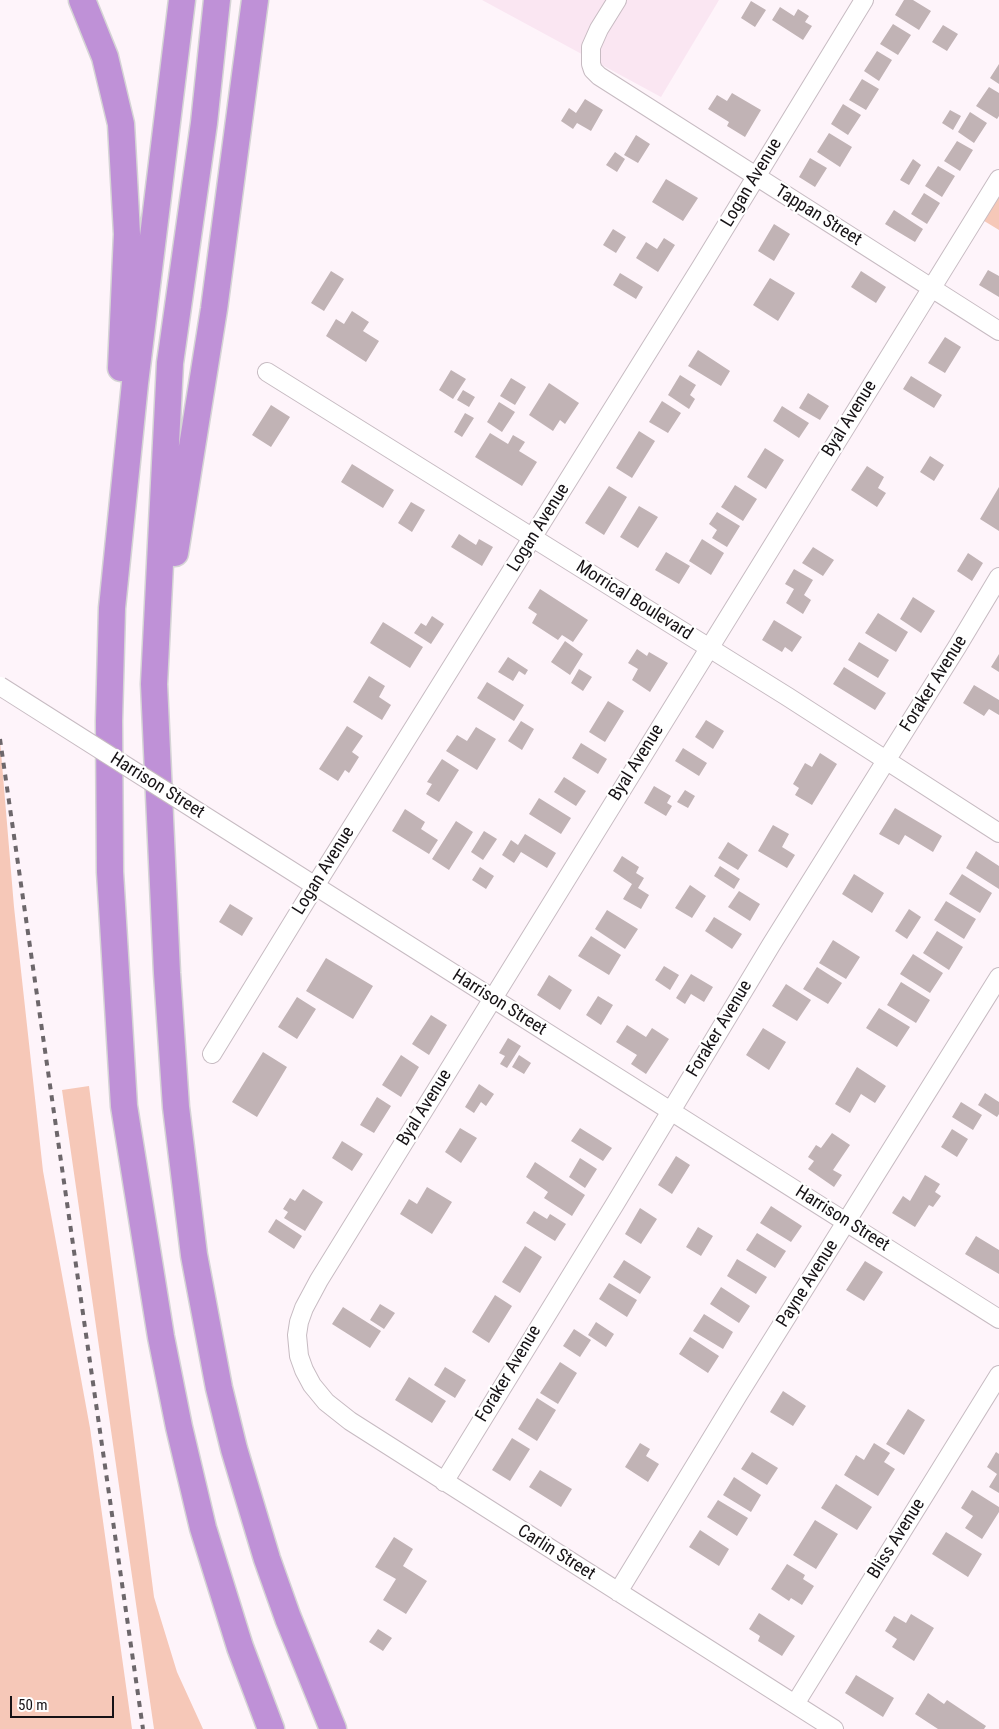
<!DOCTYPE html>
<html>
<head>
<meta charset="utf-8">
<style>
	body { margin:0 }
	#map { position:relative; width:999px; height:1729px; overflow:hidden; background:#fef4fa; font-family:"Roboto Condensed",sans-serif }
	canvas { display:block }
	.scale { position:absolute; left:10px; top:1696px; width:104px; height:22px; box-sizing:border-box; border:2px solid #161215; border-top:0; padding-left:6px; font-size:15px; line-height:18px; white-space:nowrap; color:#161215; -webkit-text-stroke:4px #fff; paint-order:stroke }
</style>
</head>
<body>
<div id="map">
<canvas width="999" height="1729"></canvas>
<div class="scale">50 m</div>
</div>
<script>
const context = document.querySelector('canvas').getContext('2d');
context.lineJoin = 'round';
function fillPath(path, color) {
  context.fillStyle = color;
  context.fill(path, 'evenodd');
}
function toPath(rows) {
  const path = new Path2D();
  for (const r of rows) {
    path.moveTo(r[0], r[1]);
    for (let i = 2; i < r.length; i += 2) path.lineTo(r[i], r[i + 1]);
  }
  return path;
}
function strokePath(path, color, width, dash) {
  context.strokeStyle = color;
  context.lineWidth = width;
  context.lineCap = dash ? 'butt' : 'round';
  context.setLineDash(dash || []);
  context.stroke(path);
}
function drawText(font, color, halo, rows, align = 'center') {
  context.font = font + ' "Roboto Condensed",sans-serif';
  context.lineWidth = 4.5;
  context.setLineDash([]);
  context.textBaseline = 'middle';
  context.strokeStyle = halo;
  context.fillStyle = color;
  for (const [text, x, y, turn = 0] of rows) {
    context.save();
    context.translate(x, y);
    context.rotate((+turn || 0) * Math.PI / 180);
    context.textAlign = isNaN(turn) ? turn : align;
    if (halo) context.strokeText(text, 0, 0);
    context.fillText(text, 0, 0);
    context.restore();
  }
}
fillPath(toPath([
	[482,0,719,0,661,97]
]), '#fae6f2');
fillPath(toPath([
	[999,179,999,230,976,216],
	[0,740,14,907,43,1171,90,1428,132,1729,0,1729],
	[89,1086,154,1597,177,1672,203,1729,154,1729,62,1090]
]), '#f6c8b8');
fillPath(toPath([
	[904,0,913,0,931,11,919,30,895,15],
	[751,1,766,10,755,27,741,18],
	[780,7,794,16,798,9,809,16,805,22,812,26,803,40,772,20],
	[893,24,911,35,898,55,880,44],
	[943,25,958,34,947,51,932,42],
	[877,51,892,60,879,81,864,71],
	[999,64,999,84,990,78],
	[862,79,879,89,866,110,849,100],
	[989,87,999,93,999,116,997,119,976,106],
	[732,93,761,110,745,137,727,126,729,122,708,109,717,95,727,101],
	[585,99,603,110,591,131,577,123,573,129,561,121,569,108,576,113],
	[843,104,861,115,848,135,831,124],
	[950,110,961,116,953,130,942,123],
	[970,112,987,123,974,143,958,132],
	[829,133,852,147,840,167,817,152],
	[636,135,650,144,638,163,624,155],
	[957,141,973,150,960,171,944,161],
	[615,152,625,159,617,172,606,165],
	[810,158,827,168,815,187,799,177],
	[913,159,921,165,909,185,900,180],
	[938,166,955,176,942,197,925,186],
	[666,179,698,198,683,221,652,202],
	[924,193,940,203,927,224,911,214],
	[894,210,923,229,915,242,885,224],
	[774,224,790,234,774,261,758,251],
	[613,229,626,237,616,253,603,245],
	[664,238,675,245,658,272,636,258,646,242,657,249],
	[988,270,999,276,999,297,979,285],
	[331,271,344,279,324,311,311,303],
	[861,271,886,287,876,303,851,287],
	[620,273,643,287,636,299,613,285],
	[770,278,795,293,778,321,753,305],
	[352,311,369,322,363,331,379,341,366,362,326,336,336,319,344,324],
	[945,337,961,347,945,373,928,363],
	[698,350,730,371,721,386,688,366],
	[451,370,466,379,453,399,439,390],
	[680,375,696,385,690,395,695,399,689,409,668,395],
	[911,376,942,395,934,408,903,389],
	[511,378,526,387,515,405,500,396],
	[549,383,579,403,565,424,560,420,553,431,529,415],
	[463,390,475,397,469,407,457,400],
	[808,393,829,406,820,420,799,408],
	[662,401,681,413,668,433,649,422],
	[499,402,515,412,502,432,487,422],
	[271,405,290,417,271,447,252,435],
	[782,406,809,423,799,438,773,421],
	[465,413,474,418,462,437,454,432],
	[639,431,655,441,632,478,616,468],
	[490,433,508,444,513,435,525,442,519,451,537,462,522,486,475,457],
	[765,448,784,460,766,489,747,477],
	[930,456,944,465,934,481,920,472],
	[352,464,394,490,383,508,341,482],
	[867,466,884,477,878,488,886,493,877,507,851,490],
	[735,485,757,499,743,521,721,507],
	[609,486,627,497,604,535,585,523],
	[999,487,999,531,980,519],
	[411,502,425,510,412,532,398,523],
	[639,506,658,517,638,548,620,537],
	[717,512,740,526,727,547,712,538,717,530,709,524],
	[459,534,476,545,479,539,493,547,482,566,451,547],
	[702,539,724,553,711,575,689,561],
	[813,547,834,560,823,576,802,563],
	[666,552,690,566,679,584,655,570],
	[968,553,983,563,972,581,957,571],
	[794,569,813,580,804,595,811,600,803,614,786,603,794,589,785,584],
	[540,589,588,620,573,642,562,635,558,640,532,623,537,614,528,608],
	[913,597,935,611,921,633,900,619],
	[878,613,908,632,896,652,865,633],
	[432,616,444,624,431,644,414,633,421,623,426,626],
	[774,620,802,637,792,652,785,647,782,652,762,640],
	[383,622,423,647,410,668,370,643],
	[565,641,583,654,570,675,551,662],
	[859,642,889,660,878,678,848,660],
	[637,649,647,656,649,652,668,663,650,692,632,680,638,669,628,663],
	[999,654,999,672,991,667],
	[508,657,528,670,525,675,519,671,513,681,498,672],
	[844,667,886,693,875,710,833,684],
	[579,669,592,677,583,691,571,683],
	[369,676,385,686,379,697,391,705,382,720,353,702],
	[487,682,524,705,514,721,477,698],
	[974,685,999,700,999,715,989,709,984,716,963,703],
	[608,701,624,711,605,742,589,732],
	[706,720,724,731,713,749,695,737],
	[521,721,534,729,522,750,508,741],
	[347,726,363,736,352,752,359,757,349,773,345,770,338,781,319,769],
	[476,727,496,739,477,770,446,751,457,735,467,741],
	[581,743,607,759,598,774,572,758],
	[683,748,707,763,699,776,675,761],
	[820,753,837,764,812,805,795,795,799,788,793,784,805,763,812,767],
	[442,759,459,770,439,802,426,794,432,784,427,782],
	[564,777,586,791,576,806,554,792],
	[654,786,671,796,667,803,672,806,666,816,644,803],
	[685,790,695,796,688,808,677,802],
	[539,798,571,818,561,834,529,814],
	[895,808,942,836,933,852,905,835,899,845,879,834],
	[405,809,425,822,421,829,438,840,429,854,392,831],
	[456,821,473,832,449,870,432,859],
	[773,825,789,834,782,847,795,855,787,868,758,851],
	[484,831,497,839,483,860,471,852],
	[525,834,556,853,547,868,521,852,514,863,502,855,511,840,518,845],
	[728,842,748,855,738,870,718,858],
	[976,851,999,866,999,889,966,868],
	[622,856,639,867,636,873,644,878,638,888,649,895,641,909,623,899,632,884,613,871],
	[720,866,740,879,734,889,714,876],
	[480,867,494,876,486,889,472,880],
	[854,874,884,893,872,913,842,894],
	[962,874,992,893,980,913,949,894],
	[690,885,706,896,692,918,675,908],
	[739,891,760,904,750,921,728,907],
	[946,901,976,919,964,939,934,920],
	[230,904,253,918,242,936,219,922],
	[909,909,921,917,907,939,895,931],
	[607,910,638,929,625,949,595,929],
	[714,917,742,934,732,949,705,931],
	[937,931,963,947,949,970,923,953],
	[591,936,621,955,609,975,578,956],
	[833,940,860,957,846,979,819,963],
	[913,954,943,973,930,993,900,974],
	[326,958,373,986,353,1019,306,991],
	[664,966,679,975,670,990,655,980],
	[817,967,842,983,828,1004,803,989],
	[691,974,713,987,704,1002,691,994,685,1004,676,998],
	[549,975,572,990,560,1010,537,995],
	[901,982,930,1000,916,1023,887,1005],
	[786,984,811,1000,797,1021,772,1006],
	[598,996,613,1005,601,1025,586,1015],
	[297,997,316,1009,297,1039,278,1027],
	[879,1008,910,1027,897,1047,866,1028],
	[431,1015,447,1025,429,1055,412,1044],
	[627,1025,646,1037,652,1028,669,1039,646,1074,631,1064,637,1055,616,1042],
	[763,1028,786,1042,769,1070,746,1055],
	[508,1038,521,1046,507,1068,500,1064,505,1056,499,1053],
	[263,1052,287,1067,257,1117,232,1102],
	[401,1055,419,1067,401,1097,382,1085],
	[519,1055,531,1063,524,1074,512,1067],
	[857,1067,886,1086,875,1103,861,1094,850,1113,835,1104],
	[479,1084,494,1094,486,1106,481,1102,474,1113,465,1107],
	[985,1093,999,1102,999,1114,997,1117,978,1105],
	[377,1097,391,1106,374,1133,360,1125],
	[961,1102,982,1115,973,1130,952,1117],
	[460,1128,477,1138,461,1163,445,1152],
	[580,1128,612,1148,603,1161,571,1141],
	[952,1129,968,1139,957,1157,941,1147],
	[832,1133,850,1145,833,1170,842,1175,834,1187,808,1169,814,1161,808,1157,816,1145,821,1148],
	[342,1141,363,1154,352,1171,332,1158],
	[676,1156,690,1165,672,1194,658,1185],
	[580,1158,597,1169,585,1188,569,1177],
	[535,1162,585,1195,572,1216,544,1198,548,1192,526,1177],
	[925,1175,940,1184,935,1192,941,1196,933,1207,929,1205,915,1227,892,1213,903,1196,910,1201],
	[427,1187,452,1202,432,1234,400,1214,409,1199,417,1204],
	[303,1189,323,1202,305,1231,284,1218,288,1212,283,1209,290,1198,295,1201],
	[771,1206,802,1226,791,1242,760,1223],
	[640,1208,657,1219,641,1244,625,1234],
	[534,1211,547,1219,550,1214,566,1224,555,1241,526,1223],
	[276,1219,302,1236,294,1249,268,1232],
	[698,1227,713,1236,701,1256,686,1247],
	[757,1233,786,1251,775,1268,746,1250],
	[976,1236,999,1250,999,1274,965,1254],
	[525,1246,542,1257,520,1293,502,1282],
	[737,1259,767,1277,756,1294,727,1276],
	[624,1260,651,1277,640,1294,613,1277],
	[865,1261,883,1272,864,1301,846,1290],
	[609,1283,637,1300,627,1317,599,1299],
	[721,1287,750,1306,739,1323,710,1304],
	[495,1295,512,1306,489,1343,472,1332],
	[380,1304,395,1313,384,1329,370,1320],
	[343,1307,381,1331,370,1348,332,1324],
	[704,1314,733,1332,723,1349,693,1331],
	[596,1322,614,1334,606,1347,588,1335],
	[574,1329,591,1340,580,1357,563,1346],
	[690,1337,719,1356,708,1373,679,1354],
	[560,1362,577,1373,558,1404,540,1393],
	[445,1367,466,1380,455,1398,434,1385],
	[409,1377,446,1401,432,1423,395,1400],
	[783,1391,806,1406,793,1426,770,1412],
	[537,1398,556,1410,537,1441,518,1429],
	[908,1409,925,1420,904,1455,886,1444],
	[512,1438,530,1449,510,1481,492,1470],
	[640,1443,650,1449,646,1456,659,1464,648,1482,625,1467],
	[874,1443,890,1453,884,1462,895,1469,878,1496,844,1475,856,1455,864,1460],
	[752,1452,778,1468,767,1485,741,1469],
	[996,1452,999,1454,999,1493,989,1487,997,1474,987,1467],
	[540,1470,572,1489,561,1507,529,1487],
	[734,1477,761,1495,751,1512,723,1495],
	[836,1484,872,1507,857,1530,821,1508],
	[972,1490,999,1507,999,1512,982,1539,965,1528,973,1516,961,1508],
	[718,1500,748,1518,737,1536,707,1517],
	[815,1520,838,1534,816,1569,793,1555],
	[700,1530,729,1549,719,1566,689,1547],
	[946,1532,982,1554,968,1577,932,1554],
	[394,1537,413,1549,403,1566,427,1581,406,1614,383,1600,396,1579,375,1567],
	[787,1564,805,1575,803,1579,814,1586,802,1605,791,1598,789,1601,771,1589],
	[759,1613,795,1636,782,1656,758,1641,760,1636,749,1629],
	[911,1614,934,1628,914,1661,892,1647,897,1639,885,1631,894,1616,906,1623],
	[378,1629,392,1638,383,1651,369,1642],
	[856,1675,894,1698,883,1717,845,1693],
	[928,1693,944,1704,947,1700,986,1726,984,1729,938,1729,915,1714]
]), '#c1b3b5');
const minor = toPath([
	[617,0,599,29,591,47,591,64,593,70,599,76,999,331],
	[267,372,788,697,999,833],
	[197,811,999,1319],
	[212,1054,315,886,701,267,864,0],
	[444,1482,615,1204,771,945,957,647,999,577],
	[618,1592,738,1395,999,977],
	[795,1704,999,1375],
	[834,1729,350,1421,326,1402,312,1385,304,1370,299,1356,297,1335,299,1322,304,1308,319,1280,999,179]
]);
const highway = toPath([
	[82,0,105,57,121,124,127,234,121,368],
	[182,0,135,383,112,608,109,721,110,872,124,1106,161,1337,179,1427,203,1528,240,1647,271,1729],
	[217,0,204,123,170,363,154,684,167,973,176,1107,194,1255,219,1388,234,1449,267,1559,288,1618,333,1729],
	[175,553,214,309,255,0]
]);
strokePath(minor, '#c7bbc2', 20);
strokePath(highway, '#d5d4d5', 29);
strokePath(minor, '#fff', 18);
strokePath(highway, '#bf91d7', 26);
strokePath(toPath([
	[0,739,143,1729]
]), '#6d676b', 4, [6, 6]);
const minorBridge = toPath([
	[0,686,197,811]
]);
strokePath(minorBridge, '#c7bbc2', 20, []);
strokePath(minorBridge, '#fff', 18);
drawText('18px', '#161215', '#fff', [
	["Logan Avenue",752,183,-59],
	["Tappan Street",818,216,32],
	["Byal Avenue",850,419,-58],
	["Logan Avenue",539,528,-58],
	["Morrical Boulevard",634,601,32],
	["Foraker Avenue",934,684,-58],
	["Byal Avenue",637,763,-58],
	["Harrison Street",157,786,32],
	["Logan Avenue",324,871,-58],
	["Harrison Street",499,1003,32],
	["Foraker Avenue",720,1029,-59],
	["Byal Avenue",425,1108,-58],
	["Harrison Street",842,1219,32],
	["Payne Avenue",808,1284,-58],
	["Foraker Avenue",509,1374,-59],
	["Bliss Avenue",897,1539,-58],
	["Carlin Street",556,1553,32]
]);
</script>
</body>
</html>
